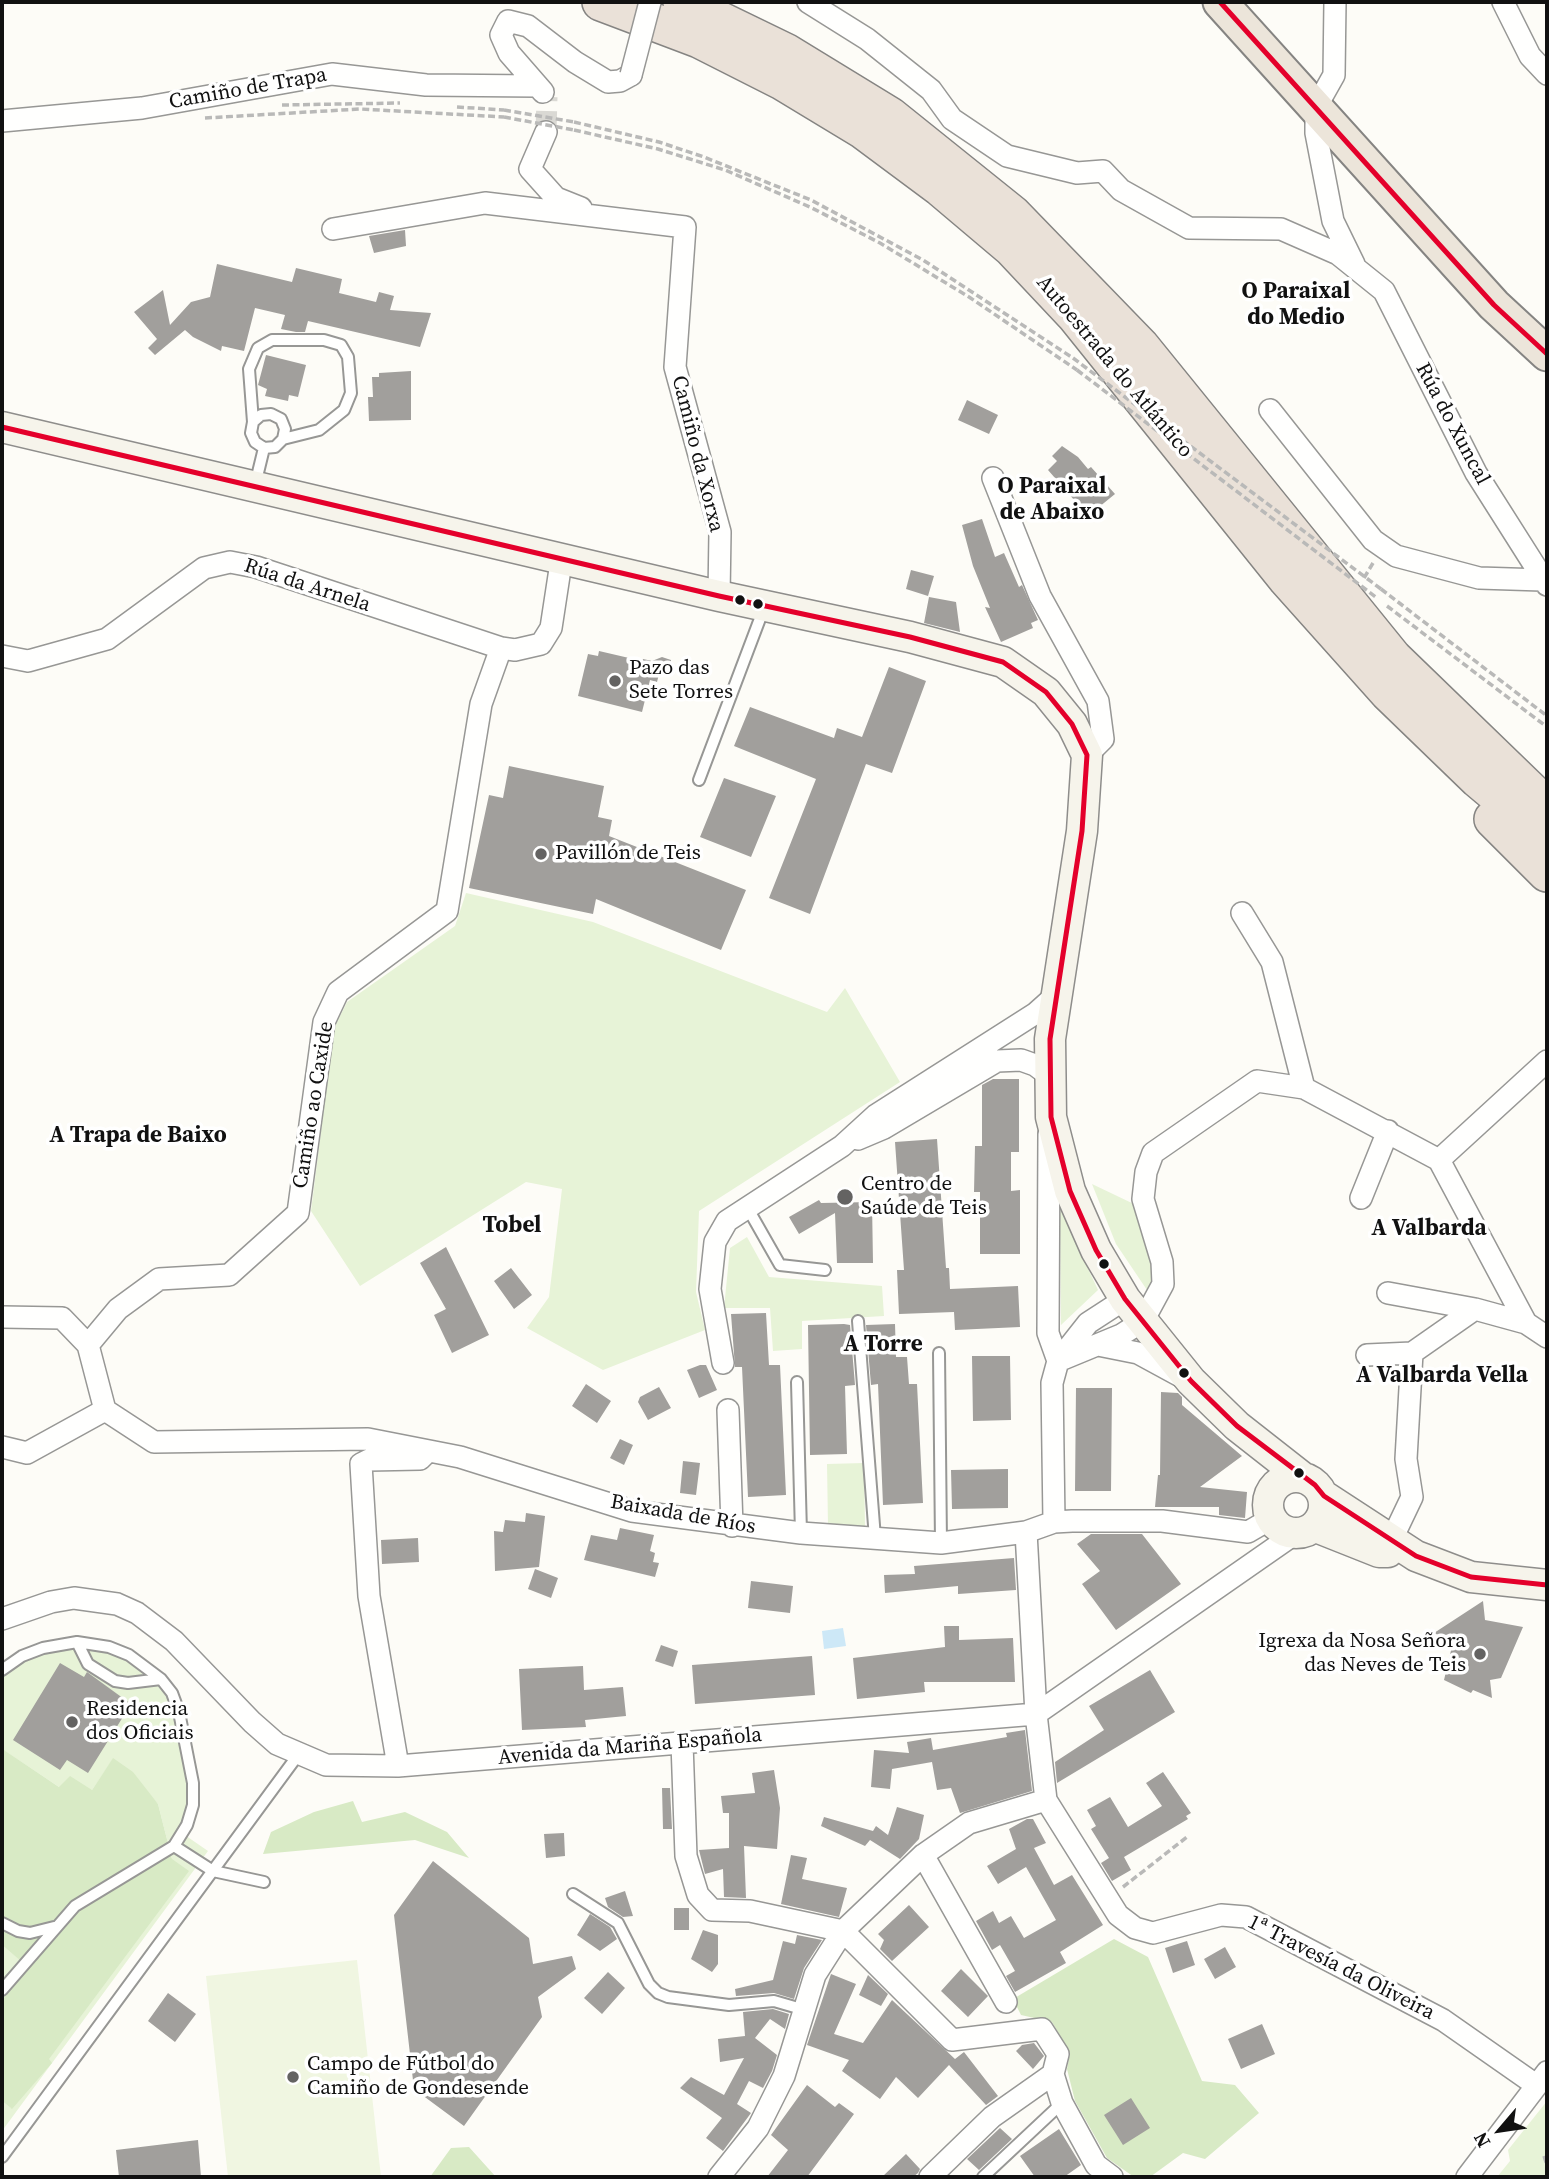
<!DOCTYPE html>
<html>
<head>
<meta charset="utf-8">
<style>
	body { margin:0 }
	#map { position:relative; width:1549px; height:2179px; overflow:hidden; background:#fdfcf7; font-family:"Source Serif 4",serif }
	canvas { display:block }
	.frame { position:absolute; inset:0; border:4px solid #111; pointer-events:none }
	.north { position:absolute; left:1465px; top:2095px; width:70px; height:70px; -webkit-text-stroke:5px #fff; paint-order:stroke; rotate:241deg; font-size:19px; font-weight:700; line-height:28px; text-align:center; color:#111 }
	.north::after { content:''; display:block; margin:auto; width:24px; height:32px; background:#111; clip-path:polygon(50% 0,100% 100%,50% 72%,0 100%) }
</style>
</head>
<body>
<div id="map">
<canvas width="1549" height="2179"></canvas>
<div class="frame"></div>
<div class="north">N</div>
</div>
<script>
const context = document.querySelector('canvas').getContext('2d');
context.lineJoin = 'round';
function fillPath(path, color) {
  context.fillStyle = color;
  context.fill(path, 'evenodd');
}
function toPath(rows) {
  const path = new Path2D();
  for (const r of rows) {
    if (r.length === 3) {
      path.moveTo(r[0] + r[2], r[1]);
      path.arc(r[0], r[1], r[2], 0, 2 * Math.PI);
      continue;
    }
    path.moveTo(r[0], r[1]);
    for (let i = 2; i < r.length; i += 2) path.lineTo(r[i], r[i + 1]);
  }
  return path;
}
function strokePath(path, color, width, dash) {
  context.strokeStyle = color;
  context.lineWidth = width;
  context.lineCap = dash ? 'butt' : 'round';
  context.setLineDash(dash || []);
  context.stroke(path);
}
function drawText(font, color, halo, rows, align = 'center') {
  context.font = font + ' "Source Serif 4",serif';
  context.lineWidth = 7;
  context.setLineDash([]);
  context.textBaseline = 'middle';
  context.strokeStyle = halo;
  context.fillStyle = color;
  for (const [text, x, y, turn = 0] of rows) {
    context.save();
    context.translate(x, y);
    context.rotate((+turn || 0) * Math.PI / 180);
    context.textAlign = isNaN(turn) ? turn : align;
    if (halo) context.strokeText(text, 0, 0);
    context.fillText(text, 0, 0);
    context.restore();
  }
}
fillPath(toPath([
	[466,893,593,922,827,1012,845,988,900,1082,699,1211,696,1292,705,1330,603,1370,527,1328,549,1297,562,1189,526,1182,360,1286,311,1211,334,1028,347,1002,455,926],
	[1092,1184,1136,1205,1157,1280,1149,1293,1116,1244],
	[1060,1208,1098,1290,1061,1325],
	[747,1237,769,1277,882,1286,884,1316,802,1321,802,1349,773,1351,770,1308,724,1308,730,1248],
	[864,1463,865,1526,828,1526,827,1464],
	[90,1647,131,1661,160,1688,171,1704,188,1788,188,1805,179,1831,208,1851,2,2131,2,2101,11,2108,172,1859,158,1804,113,1759,92,1790,59,1787,5,1751,2,1754,2,1677,25,1659,44,1652],
	[2,1945,30,1968,2,2000],
	[1547,2101,1547,2177,1497,2177,1510,2161,1508,2150]
]), '#e7f3d7');
fillPath(toPath([
	[4,1750,59,1787,70,1776,92,1790,113,1758,133,1772,158,1804,172,1859,189,1871,49,2059,52,2063,12,2109,2,2101,2,2000,29,1968,2,1945,2,1754],
	[353,1801,362,1822,405,1812,447,1832,469,1858,415,1840,263,1854,271,1832,314,1812],
	[1114,1939,1148,1957,1202,2081,1235,2085,1259,2113,1205,2159,1183,2153,1150,2177,1134,2177,1107,2158,1075,2101,1067,2069,1070,2053,1052,2022,1021,2015,1013,1999],
	[469,2147,496,2177,430,2177,451,2148]
]), '#d8eac5');
fillPath(toPath([
	[357,1960,381,2177,228,2177,206,1976]
]), '#f0f6e1');
fillPath(toPath([
	[843,1628,846,1646,824,1649,822,1631]
]), '#cde8f7');
fillPath(toPath([
	[405,230,406,246,374,253,369,236],
	[217,264,292,282,296,268,342,279,339,293,376,302,379,292,394,296,390,310,431,313,420,347,308,321,305,332,296,332,281,329,285,315,255,308,244,351,222,346,221,351,193,337,185,330,155,355,148,348,157,339,134,312,163,290,170,325,191,302,210,297],
	[266,355,306,365,298,397,289,395,288,401,265,396,267,389,258,385],
	[411,371,411,420,369,421,368,397,373,397,372,377,379,377,379,373],
	[967,400,998,415,989,434,958,420],
	[1062,446,1078,457,1088,469,1091,467,1115,494,1088,516,1048,470,1057,461,1052,456],
	[982,519,995,557,1004,553,1019,587,1022,585,1038,620,1031,623,1033,628,1001,642,985,607,990,608,973,566,962,525],
	[911,570,934,576,928,596,906,589],
	[929,597,956,602,960,632,924,623],
	[599,651,642,661,643,659,652,661,662,657,671,660,670,668,659,674,657,682,650,680,642,712,578,696,588,654,598,656],
	[889,667,926,681,892,773,866,764,810,914,769,898,816,779,734,746,750,707,834,738,837,728,862,737],
	[509,766,604,786,598,817,612,820,609,836,746,890,721,950,596,899,593,914,469,888,489,795,503,798],
	[724,778,776,796,751,857,700,837],
	[993,1079,1019,1079,1019,1152,1011,1152,1011,1191,1020,1190,1020,1254,980,1254,980,1192,974,1192,975,1146,982,1146,982,1085],
	[937,1139,946,1268,949,1268,950,1289,1018,1286,1020,1327,955,1330,954,1312,899,1314,897,1270,904,1270,895,1142],
	[819,1200,821,1203,872,1202,873,1263,837,1263,835,1213,799,1234,789,1217],
	[446,1247,489,1335,452,1353,434,1315,446,1309,420,1263],
	[511,1268,532,1295,514,1309,494,1281],
	[766,1313,769,1365,780,1365,786,1495,748,1497,742,1367,735,1367,731,1314],
	[844,1324,850,1325,855,1385,845,1386,847,1454,810,1455,808,1325],
	[895,1324,896,1357,907,1357,909,1384,917,1384,923,1503,883,1505,878,1384,871,1385,866,1325],
	[972,1356,1010,1356,1011,1420,973,1421],
	[700,1365,706,1365,717,1390,699,1398,687,1370],
	[586,1384,611,1401,597,1423,572,1406],
	[659,1387,671,1408,648,1420,638,1402,640,1397],
	[1076,1388,1112,1388,1111,1491,1075,1491],
	[1161,1392,1178,1393,1182,1397,1182,1405,1242,1456,1200,1487,1247,1492,1245,1518,1219,1515,1219,1507,1155,1507,1158,1475,1160,1475],
	[620,1439,633,1445,624,1465,610,1458],
	[683,1461,700,1463,696,1495,680,1493],
	[1008,1469,1008,1508,952,1509,951,1470],
	[526,1513,545,1516,539,1567,495,1571,494,1531,503,1532,505,1520,525,1522],
	[620,1528,654,1535,650,1551,655,1553,653,1562,659,1563,655,1577,584,1560,591,1535,617,1540],
	[1091,1534,1142,1534,1181,1584,1116,1630,1082,1584,1100,1571,1077,1544],
	[418,1538,419,1562,382,1564,381,1540],
	[1014,1558,1016,1590,958,1594,958,1586,885,1593,884,1575,915,1574,914,1566],
	[535,1569,558,1578,551,1598,528,1589],
	[751,1581,793,1586,790,1613,748,1608],
	[1483,1601,1485,1620,1523,1627,1501,1678,1490,1680,1492,1698,1473,1690,1471,1693,1444,1680,1453,1642,1434,1633],
	[944,1626,959,1626,959,1640,1013,1638,1015,1682,924,1682,925,1692,857,1699,853,1658,945,1647],
	[661,1645,678,1651,673,1667,655,1661],
	[812,1656,815,1695,695,1704,692,1665],
	[60,1663,84,1677,87,1672,131,1704,88,1773,67,1760,60,1770,13,1740],
	[583,1666,584,1690,623,1687,626,1716,585,1720,586,1727,522,1730,519,1669],
	[1150,1670,1175,1712,1057,1783,1055,1762,1104,1730,1089,1706],
	[1025,1730,1032,1791,960,1813,951,1788,937,1790,932,1762,892,1769,890,1789,871,1787,874,1750,909,1753,907,1742,931,1738,933,1750,1007,1737,1006,1733],
	[774,1770,780,1808,777,1849,744,1846,746,1898,724,1897,723,1869,705,1874,699,1850,729,1848,729,1813,723,1813,721,1796,755,1793,752,1773],
	[1163,1772,1191,1813,1186,1816,1188,1819,1124,1857,1131,1870,1112,1881,1101,1863,1109,1858,1091,1829,1096,1826,1087,1810,1110,1797,1128,1827,1162,1806,1146,1783],
	[662,1788,670,1788,672,1829,663,1829],
	[897,1807,924,1815,919,1839,900,1859,870,1840,865,1846,821,1826,824,1817,873,1831,876,1826,888,1835],
	[1027,1819,1033,1819,1046,1843,1034,1848,1054,1885,1072,1875,1103,1925,1060,1952,1066,1963,1015,1992,1006,1976,1015,1971,1000,1945,992,1950,976,1921,993,1911,999,1923,1011,1916,1024,1938,1056,1920,1026,1867,998,1884,987,1866,1016,1849,1009,1829],
	[564,1833,565,1856,546,1858,544,1834],
	[791,1855,807,1858,802,1879,847,1888,839,1917,781,1904],
	[433,1861,529,1938,533,1964,572,1956,576,1969,538,1997,542,2017,464,2126,414,2089,394,1915],
	[625,1891,633,1916,623,1917,608,1907,605,1898],
	[909,1905,929,1927,892,1961,880,1949,884,1940,878,1934],
	[674,1908,689,1908,689,1930,674,1930],
	[590,1914,610,1927,617,1939,600,1951,577,1935],
	[703,1930,718,1935,718,1964,712,1972,691,1959],
	[797,1935,822,1940,804,1968,794,1999,774,1993,736,1996,735,1989,773,1980,783,1941,795,1944],
	[1187,1941,1195,1965,1173,1973,1165,1948],
	[1225,1947,1236,1967,1215,1979,1204,1959],
	[961,1969,988,1996,968,2017,941,1991],
	[608,1972,625,1988,602,2014,584,1998],
	[831,1974,856,1984,834,2034,863,2043,892,2000,955,2059,964,2052,998,2096,986,2105,949,2065,918,2098,896,2077,880,2099,842,2071,849,2060,807,2045],
	[868,1975,888,1994,881,2006,859,1995],
	[168,1993,196,2014,175,2042,148,2021],
	[773,2009,789,2014,785,2029,770,2019,755,2038,777,2055,772,2071,763,2088,749,2081,737,2104,751,2113,723,2151,706,2138,722,2118,680,2088,691,2077,724,2095,744,2058,720,2062,718,2039,745,2036,743,2012],
	[1262,2024,1275,2054,1241,2069,1228,2039],
	[1034,2043,1044,2056,1033,2069,1016,2051,1022,2045],
	[807,2085,835,2107,839,2103,854,2114,807,2177,767,2177,788,2150,771,2135],
	[1131,2098,1150,2128,1123,2145,1104,2115],
	[1000,2128,1012,2139,979,2170,967,2159],
	[1059,2129,1081,2165,1064,2177,1035,2177,1020,2156],
	[198,2140,201,2177,119,2177,116,2150],
	[906,2154,920,2169,918,2173,913,2177,882,2177]
]), '#a19f9c');
strokePath(toPath([
	[546,132,547,97]
]), '#dad9d4', 21, [21, 10]);
const service = toPath([
	[253,422,249,369,258,348,272,340,324,340,341,345,348,357,351,393,344,410,319,430,283,439,275,447,264,448,255,442,251,433,253,422,261,415,271,414,281,419,285,429,283,439],
	[255,485,264,448],
	[699,780,764,608],
	[747,1207,780,1265,825,1270],
	[858,1321,875,1538],
	[939,1353,941,1543],
	[797,1382,801,1533],
	[77,1642,88,1664,115,1681,128,1683,161,1679],
	[2,1670,22,1656,43,1648,77,1642,109,1647,129,1655,161,1679,172,1693,179,1712,193,1783,193,1805,187,1825,174,1846],
	[573,1894,618,1923,649,1984,658,1993,668,1997,729,2005,774,2001,805,2010],
	[2,1923,18,1931,30,1933,54,1927],
	[2,1990,75,1906,174,1846,213,1871,264,1882],
	[2,2157,298,1755],
	[983,2177,1062,2103]
]);
const minor = toPath([
	[808,2,867,39,931,90,952,119,1007,156,1077,173,1103,171,1121,190,1189,228,1281,229,1338,254,1384,291,1476,473,1547,585],
	[1335,2,1334,75,1316,107,1316,133,1333,221,1354,264],
	[1503,2,1530,56,1547,74],
	[543,92,509,53,501,35,508,21,528,26,575,62,608,82,620,81,631,75],
	[2,121,142,108,332,74,426,85,537,86],
	[546,132,530,169,556,198,581,208],
	[333,229,485,203,685,227,675,367,720,532,719,596],
	[1270,410,1373,540,1396,556,1479,578,1542,580],
	[993,478,1040,596,1098,701,1103,739,1087,755],
	[2,656,28,661,107,639,204,568,230,562,256,567,501,648,515,650,541,644,551,628,562,556],
	[1242,913,1272,962,1304,1088],
	[1049,1134,1048,1333,1058,1361],
	[858,1139,884,1128,997,1061,1021,1060,1035,1065,1051,1077],
	[1439,1160,1547,1061],
	[1361,1198,1388,1131],
	[1388,1293,1475,1309],
	[2,1317,62,1318,88,1345],
	[1098,1345,1138,1353,1184,1378],
	[1367,1355,1412,1353],
	[1058,1361,1121,1335,1143,1321,1163,1284,1162,1262,1143,1199,1146,1172,1153,1153,1257,1081,1304,1088,1439,1160,1526,1323,1547,1337],
	[723,1363,710,1289,715,1242,727,1221,842,1146,876,1115,1036,1013,1055,996],
	[105,1410,154,1442,368,1439,460,1457,632,1511,801,1533,941,1543,1026,1532,1054,1522,1072,1521,1162,1521,1248,1532,1272,1518],
	[105,1410,88,1345,118,1309,159,1279,229,1275,298,1213,324,1022,338,992,447,911,481,704,501,648],
	[728,1410,732,1526],
	[2,1447,27,1453,105,1410],
	[1054,1522,1052,1383,1058,1361,1088,1323,1125,1299],
	[1026,1532,1036,1714,1046,1800,1118,1915,1135,1928,1153,1933,1221,1915,1246,1917,1443,2020,1536,2085],
	[1391,1541,1412,1497,1406,1459,1412,1353,1475,1309,1526,1323],
	[2,1619,51,1602,74,1598,117,1604,137,1613,174,1641,252,1722,277,1744,326,1765,398,1766,1036,1714,1296,1533],
	[682,1743,686,1856,698,1895,712,1910,750,1911,843,1931,952,2040,1042,2029,1058,2054,1053,2074,1062,2103,1096,2165,1112,2177],
	[398,1766,369,1596,361,1464,369,1460,420,1459,424,1455],
	[923,1855,1006,2002],
	[719,2177,758,2128,784,2076,815,1975,843,1931,923,1855,969,1823,1046,1800],
	[930,2177,992,2117,1053,2074],
	[1467,2177,1547,2072]
]);
const secondary = toPath([
	[2,427,719,596,910,637,1003,662,1046,692,1072,724,1087,755,1082,831,1050,1039,1051,1117,1070,1191,1096,1250,1125,1299,1191,1381,1237,1426,1302,1477],
	[1296,1505,28],
	[1324,1496,1416,1556,1471,1577,1547,1585],
	[1316,1527,1379,1552,1388,1552]
]);
const trunk = toPath([
	[1220,2,1494,305,1547,354]
]);
const motorway = toPath([
	[601,2,699,39,782,81,863,130,941,188,1012,248,1075,315,1287,579,1388,692,1478,779,1547,837],
	[682,2,787,53,890,116,1012,214,1141,347,1393,658,1541,801],
	[1493,819,1547,873]
]);
strokePath(service, '#979795', 14);
strokePath(minor, '#979795', 24);
strokePath(secondary, '#8e8d8b', 33);
strokePath(trunk, '#858482', 37);
strokePath(motorway, '#858482', 40);
strokePath(toPath([
	[282,105,400,103],
	[457,107,504,110],
	[205,118,360,109,504,117],
	[574,122,659,142,704,157,811,200,923,260,1073,358],
	[574,130,658,149,725,170,810,207,880,243,969,297,1077,370],
	[1364,578,1373,563],
	[1381,589,1547,716],
	[1387,606,1547,727],
	[1123,1887,1187,1837],
	[1544,2156,1547,2165]
]), '#b9b9b8', 3.5, [7, 3.5]);
strokePath(service, '#fffffe', 10);
strokePath(minor, '#fffffe', 21);
strokePath(secondary, '#f6f4eb', 30);
strokePath(trunk, '#ece5da', 33);
strokePath(motorway, '#eae1d8', 37);
const minorBridge = toPath([
	[631,75,650,2]
]);
strokePath(minorBridge, '#979795', 24, []);
strokePath(toPath([
	[504,110,574,122],
	[504,117,574,130],
	[1073,358,1381,589],
	[1077,370,1377,598]
]), '#b9b9b8', 3.5, [7, 3.5]);
strokePath(minorBridge, '#fffffe', 21);
strokePath(toPath([
	[1220,2,1494,305,1547,354],
	[2,427,719,596,910,637,1003,662,1046,692,1072,724,1087,755,1082,831,1050,1039,1051,1117,1070,1191,1096,1250,1125,1299,1191,1381,1237,1426,1315,1485,1324,1496,1416,1556,1471,1577,1547,1585]
]), '#e4002b', 5);
for (const [x, y, r, color] of [
	[740,600,6,"#111"],
	[758,604,6,"#111"],
	[615,681,7,"#646362"],
	[541,854,7,"#646362"],
	[845,1197,9,"#646362"],
	[1104,1264,6,"#111"],
	[1184,1373,6,"#111"],
	[1299,1473,6,"#111"],
	[1480,1654,7,"#646362"],
	[72,1722,7,"#646362"],
	[293,2077,7,"#646362"]
]) {
  const dot = new Path2D();
  dot.arc(x, y, r, 0, 2 * Math.PI);
  context.fillStyle = color;
  context.fill(dot);
  strokePath(dot, '#fff', 2.5);
}
drawText('21px', '#111', '#fff', [
	["Camiño de Trapa",248,89,-10],
	["Autoestrada do Atlántico",1114,367,50],
	["Rúa do Xuncal",1452,424,62],
	["Camiño da Xorxa",697,454,76],
	["Rúa da Arnela",307,586,18],
	["Camiño ao Caxide",314,1105,-81],
	["Baixada de Ríos",683,1515,10],
	["Avenida da Mariña Española",630,1747,-5],
	["1ª Travesía da Oliveira",1341,1968,27]
]);
drawText('21px', '#111', '#fff', [
	["Pazo das",629,669],
	["Sete Torres",629,693],
	["Pavillón de Teis",555,854],
	["Centro de",861,1185],
	["Saúde de Teis",861,1209],
	["Igrexa da Nosa Señora",1466,1642,"right"],
	["das Neves de Teis",1466,1666,"right"],
	["Residencia",86,1710],
	["dos Oficiais",86,1734],
	["Campo de Fútbol do",307,2065],
	["Camiño de Gondesende",307,2089]
], 'left');
drawText('bold 23px', '#111', '#fff', [
	["O Paraixal",1296,292],
	["do Medio",1296,318],
	["O Paraixal",1052,487],
	["de Abaixo",1052,513],
	["A Trapa de Baixo",138,1136],
	["Tobel",512,1226],
	["A Valbarda",1429,1229],
	["A Torre",883,1345],
	["A Valbarda Vella",1442,1376]
]);
</script>
</body>
</html>
